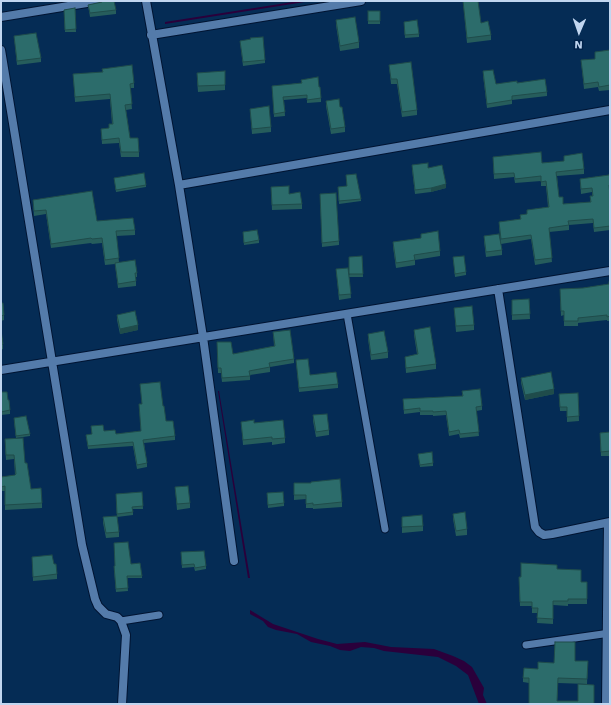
<!DOCTYPE html>
<html>
<head>
<meta charset="utf-8">
<style>
	body { margin:0 }
	#map { position:relative; width:611px; height:705px; overflow:hidden; background:#052c55; font-family:"Work Sans",sans-serif }
	canvas { display:block }
	.frame { position:absolute; inset:0; border:2px solid #c1d6f0; pointer-events:none }
	.north { position:absolute; left:559px; top:12px; width:40px; height:40px; -webkit-text-stroke:3px #00224a; paint-order:stroke; rotate:182deg; font-size:11px; font-weight:700; line-height:16px; text-align:center; color:#c1d6f0 }
	.north::after { content:''; display:block; margin:auto; width:14px; height:18px; background:#c1d6f0; clip-path:polygon(50% 0,100% 100%,50% 72%,0 100%) }
</style>
</head>
<body>
<div id="map">
<canvas width="611" height="705"></canvas>
<div class="frame"></div>
<div class="north">N</div>
</div>
<script>
const context = document.querySelector('canvas').getContext('2d');
context.lineJoin = 'round';
function fillPath(path, color) {
  context.fillStyle = color;
  context.fill(path, 'evenodd');
}
function toPath(rows) {
  const path = new Path2D();
  for (const r of rows) {
    path.moveTo(r[0], r[1]);
    for (let i = 2; i < r.length; i += 2) path.lineTo(r[i], r[i + 1]);
  }
  return path;
}
function strokePath(path, color, width, dash) {
  context.strokeStyle = color;
  context.lineWidth = width;
  context.lineCap = dash ? 'butt' : 'round';
  context.setLineDash(dash || []);
  context.stroke(path);
}
fillPath(toPath([
	[299,1,311,1,165,24,165,22],
	[218,391,219,391,250,578,248,578],
	[250,610,273,624,318,639,337,644,365,642,391,647,434,649,453,656,464,661,472,667,484,688,483,695,487,704,479,704,468,675,456,666,438,657,384,651,374,648,361,647,350,651,340,650,330,646,311,642,297,634,276,630,268,627,263,621,250,614]
]), '#2a003b');
const lane = toPath([
	[347,314,385,529],
	[121,621,159,615],
	[526,645,610,633]
]);
const street = toPath([
	[146,1,179,185,203,337,234,561],
	[1,17,99,1],
	[151,35,361,1],
	[1,50,82,545,95,599,98,606,106,614,117,617,121,621,126,635,122,704],
	[179,185,610,110],
	[498,289,535,527,539,532,544,535,552,534,610,522],
	[1,370,610,271],
	[606,704,608,523]
]);
strokePath(lane, '#001432', 9);
strokePath(street, '#001432', 10);
strokePath(lane, '#547baa', 7);
strokePath(street, '#547baa', 8);
fillPath(toPath([
	[463,1,491,35,491,40,467,43],
	[102,2,116,10,116,14,90,17,88,5],
	[75,8,76,32,65,32,64,10],
	[368,11,380,11,380,24,368,24],
	[336,20,359,42,359,48,340,51,336,25],
	[404,22,419,34,419,37,405,38],
	[14,36,41,58,41,62,17,65],
	[240,41,265,60,265,63,243,66],
	[610,50,610,90,599,91,598,87,584,89,581,60,595,59,595,52],
	[389,65,417,110,417,115,402,117,397,84,391,84],
	[102,69,134,83,134,88,130,88,132,109,126,110,130,138,139,152,139,157,121,157,119,143,102,144,101,129,109,128,109,124,112,124,110,99,75,102,73,74,102,72],
	[483,71,496,84,517,83,547,92,547,96,512,100,512,104,487,108,483,75],
	[197,79,225,85,225,90,198,92],
	[301,80,319,87,321,98,321,102,307,103,307,98,284,100,285,116,274,117,272,86,301,83],
	[326,101,340,107,345,127,345,132,331,134,326,106],
	[250,109,271,127,271,132,252,134],
	[564,156,584,169,584,174,557,176,559,197,563,204,590,202,590,196,592,196,592,192,581,194,580,179,609,175,610,173,610,190,609,190,610,196,610,230,594,232,593,223,569,225,569,230,549,232,552,262,535,265,531,239,501,244,499,226,499,222,520,219,520,215,527,214,527,210,548,207,546,186,541,186,541,181,515,183,514,177,494,179,493,157,542,163,564,161],
	[412,165,428,168,446,188,431,192,415,194,412,169],
	[346,175,361,199,361,201,339,204,338,187,347,186],
	[114,178,146,185,146,187,116,192],
	[271,187,289,194,302,204,302,209,272,210],
	[320,194,339,241,339,245,322,247],
	[33,200,97,221,135,230,135,235,116,236,119,262,137,273,137,277,136,277,136,286,118,288,115,264,105,265,102,243,92,244,91,243,51,248,46,214,34,216],
	[243,232,259,240,259,243,244,245],
	[421,234,440,251,440,256,415,260,415,265,396,268,393,247,393,242,421,238],
	[484,236,502,250,502,255,486,257,484,241],
	[362,256,363,277,349,277,351,298,339,300,336,269,349,275],
	[453,257,466,272,466,275,455,277],
	[610,282,610,321,607,321,607,320,578,323,578,326,564,326,564,315,561,316,560,294,583,288,609,284],
	[529,299,530,319,512,320,512,300],
	[1,303,4,315,4,320,1,321],
	[454,308,474,325,474,330,456,332],
	[117,315,138,330,120,334,117,320],
	[1,330,3,344,3,349,1,350],
	[414,330,436,364,436,369,406,373,405,357,417,354,414,335],
	[273,332,294,359,294,363,270,367,270,372,250,375,250,380,222,382,221,373,218,373,217,342,233,354,274,346],
	[368,334,388,352,388,358,371,360,368,339],
	[296,360,310,375,338,384,338,388,299,392],
	[521,378,554,394,525,400,521,383],
	[140,384,163,406,166,421,175,436,175,440,144,443,147,463,147,467,137,469,133,446,88,449,86,435,92,434,91,426,104,431,116,434,141,431,139,404,142,404],
	[462,391,482,406,482,410,476,411,479,436,460,438,459,434,449,436,446,415,433,416,433,415,420,415,420,412,404,414,403,399,462,396],
	[1,392,8,400,10,410,10,414,1,415],
	[578,393,579,421,567,422,567,411,560,411,559,394],
	[313,415,329,430,329,435,316,437,313,421],
	[14,421,30,434,30,436,16,438],
	[241,422,254,423,285,438,285,443,272,445,272,442,243,445],
	[610,432,610,456,601,456,600,433],
	[5,444,25,463,31,489,42,503,42,508,5,510,5,491,1,491,1,477,15,475,14,459,6,460],
	[418,454,433,463,433,466,420,467],
	[294,483,342,502,342,507,313,509,313,508,306,508,306,499,294,500],
	[175,487,190,503,190,508,177,510],
	[142,492,143,509,133,509,133,515,117,517,116,494],
	[267,496,284,503,284,506,268,508],
	[453,514,467,529,467,535,456,536,453,519],
	[103,517,119,532,119,537,106,538,103,523],
	[402,517,423,526,423,531,402,533],
	[181,552,206,566,206,569,195,571,194,567,182,568],
	[32,557,54,564,57,574,57,579,33,581],
	[131,564,142,576,142,578,127,578,128,591,116,592,114,569],
	[557,569,581,582,587,582,587,604,568,604,568,606,553,605,553,624,537,623,538,613,532,613,532,606,520,606,519,577],
	[575,661,588,661,587,684,558,683,557,701,594,704,529,704,529,683,523,682,523,678,538,669,554,663]
]), '#265d5c');
fillPath(toPath([
	[446,184,446,188,431,192,431,188],
	[138,325,138,330,120,334,120,329],
	[554,389,554,394,525,400,525,395]
]), '#1f4c4b');
const building = toPath([
	[102,1,114,1,116,10,90,13,88,5,102,2,102,1],
	[463,1,478,1,481,23,488,21,491,35,467,38,463,1],
	[75,8,76,29,65,30,64,10,75,8],
	[368,11,380,11,380,21,368,21,368,11],
	[355,17,359,42,340,46,336,20,355,17],
	[417,20,419,34,405,35,404,22,417,20],
	[36,33,41,58,17,61,14,36,36,33],
	[263,37,265,60,243,62,240,41,251,39,250,38,263,37],
	[610,50,610,85,599,87,598,82,584,84,581,60,595,59,595,52,610,50],
	[411,62,417,110,402,112,397,79,391,79,389,65,411,62],
	[132,65,134,83,130,84,132,104,125,105,130,138,138,138,139,152,121,152,119,138,102,140,101,129,109,128,109,124,113,124,110,94,75,97,73,74,103,72,102,69,132,65],
	[493,70,496,84,517,81,517,83,545,79,547,92,512,96,512,100,487,104,483,71,493,70],
	[225,71,225,85,198,86,197,73,225,71],
	[318,77,319,87,320,87,321,98,307,100,307,95,283,97,285,112,274,114,272,86,302,83,301,80,318,77],
	[339,99,340,107,342,107,345,127,331,129,326,101,339,99],
	[269,106,271,127,252,129,250,109,269,106],
	[541,152,542,163,564,161,564,156,582,153,584,169,556,172,559,197,563,197,563,204,591,202,590,196,593,196,592,188,581,189,580,179,609,175,609,174,610,173,610,185,609,185,610,196,610,226,594,228,593,219,568,221,569,225,549,228,552,258,535,260,531,235,501,239,499,222,521,219,520,215,527,214,527,210,549,207,546,181,541,182,541,176,515,179,514,173,494,174,493,157,541,152],
	[428,163,428,168,442,165,446,184,431,188,415,190,412,165,428,163],
	[144,173,146,185,116,190,114,178,144,173],
	[356,174,361,199,339,201,338,187,347,186,346,175,356,174],
	[289,186,289,194,300,192,302,204,272,205,271,187,289,186],
	[92,191,97,221,133,218,135,230,116,231,119,258,105,260,102,238,92,239,91,238,51,244,46,210,34,211,33,200,92,191],
	[336,193,339,241,322,243,320,194,336,193],
	[257,230,259,240,244,243,243,232,257,230],
	[438,231,440,251,414,255,415,260,396,263,393,242,421,238,421,234,438,231],
	[499,234,502,250,486,252,484,236,499,234],
	[362,256,363,274,349,274,349,257,362,256],
	[464,256,466,272,455,274,453,257,464,256],
	[135,260,137,273,135,273,136,281,118,284,115,263,135,260],
	[348,268,351,294,339,295,336,269,348,268],
	[609,282,610,282,610,316,607,317,607,315,578,318,578,321,564,321,564,311,561,311,560,289,583,288,609,284,609,282],
	[529,299,530,314,512,315,512,300,529,299],
	[1,303,3,303,4,315,1,316,1,303],
	[472,306,474,325,456,326,454,308,472,306],
	[135,311,138,325,120,329,117,315,135,311],
	[430,327,436,364,406,368,405,357,418,354,414,330,430,327],
	[1,330,3,344,1,345,1,330],
	[290,330,294,359,269,363,270,367,249,371,250,376,222,378,221,368,218,368,217,342,231,342,233,354,275,346,273,332,290,330],
	[384,331,388,352,371,355,368,334,384,331],
	[308,359,310,375,336,372,338,384,299,388,296,360,308,359],
	[551,372,554,389,525,395,521,378,551,372],
	[160,382,163,406,164,406,166,421,173,421,175,436,143,440,147,463,137,465,133,442,88,446,86,435,92,434,91,426,103,425,104,431,115,430,116,434,141,431,139,404,142,404,140,384,160,382],
	[480,389,482,406,476,407,479,432,460,434,459,430,449,432,446,411,433,412,433,411,420,411,420,408,404,410,403,399,463,396,462,391,480,389],
	[1,392,7,392,8,400,9,400,10,410,1,412,1,392],
	[578,393,579,416,567,417,567,407,560,407,559,394,578,393],
	[327,414,329,430,316,432,313,415,327,414],
	[26,416,30,434,16,436,14,418,26,416],
	[254,420,254,423,283,420,285,438,272,439,272,437,243,440,241,422,254,420],
	[610,432,610,451,601,452,600,433,610,432],
	[23,438,25,463,27,463,31,489,41,488,42,503,5,505,5,486,1,487,1,477,15,475,16,474,14,455,6,455,5,439,23,438],
	[432,452,433,463,420,465,418,454,432,452],
	[340,479,342,502,313,505,313,503,306,504,306,495,294,495,294,483,311,483,311,482,340,479],
	[188,486,190,503,177,504,175,487,188,486],
	[142,492,143,506,132,507,133,512,117,514,116,494,142,492],
	[283,492,284,503,268,505,267,493,283,492],
	[465,512,467,529,456,531,453,514,465,512],
	[422,515,423,526,402,527,402,517,422,515],
	[117,516,119,532,106,533,103,517,117,516],
	[128,542,131,564,140,563,142,576,127,576,128,588,116,589,114,566,115,566,114,543,128,542],
	[204,551,206,566,195,568,194,564,182,565,181,552,204,551],
	[52,555,54,564,56,564,57,574,33,577,32,557,52,555],
	[521,563,557,565,557,569,581,570,581,582,587,582,587,599,568,599,568,601,553,601,553,619,537,618,538,608,532,608,532,602,520,602,519,577,521,577,521,563],
	[555,642,575,642,575,661,588,661,587,679,558,678,557,701,578,701,578,684,594,685,594,704,529,704,529,678,523,678,524,668,538,669,538,662,554,663,555,642]
]);
fillPath(building, '#2c6c6b');
strokePath(building, '#1f4c4b', 1);
</script>
</body>
</html>
